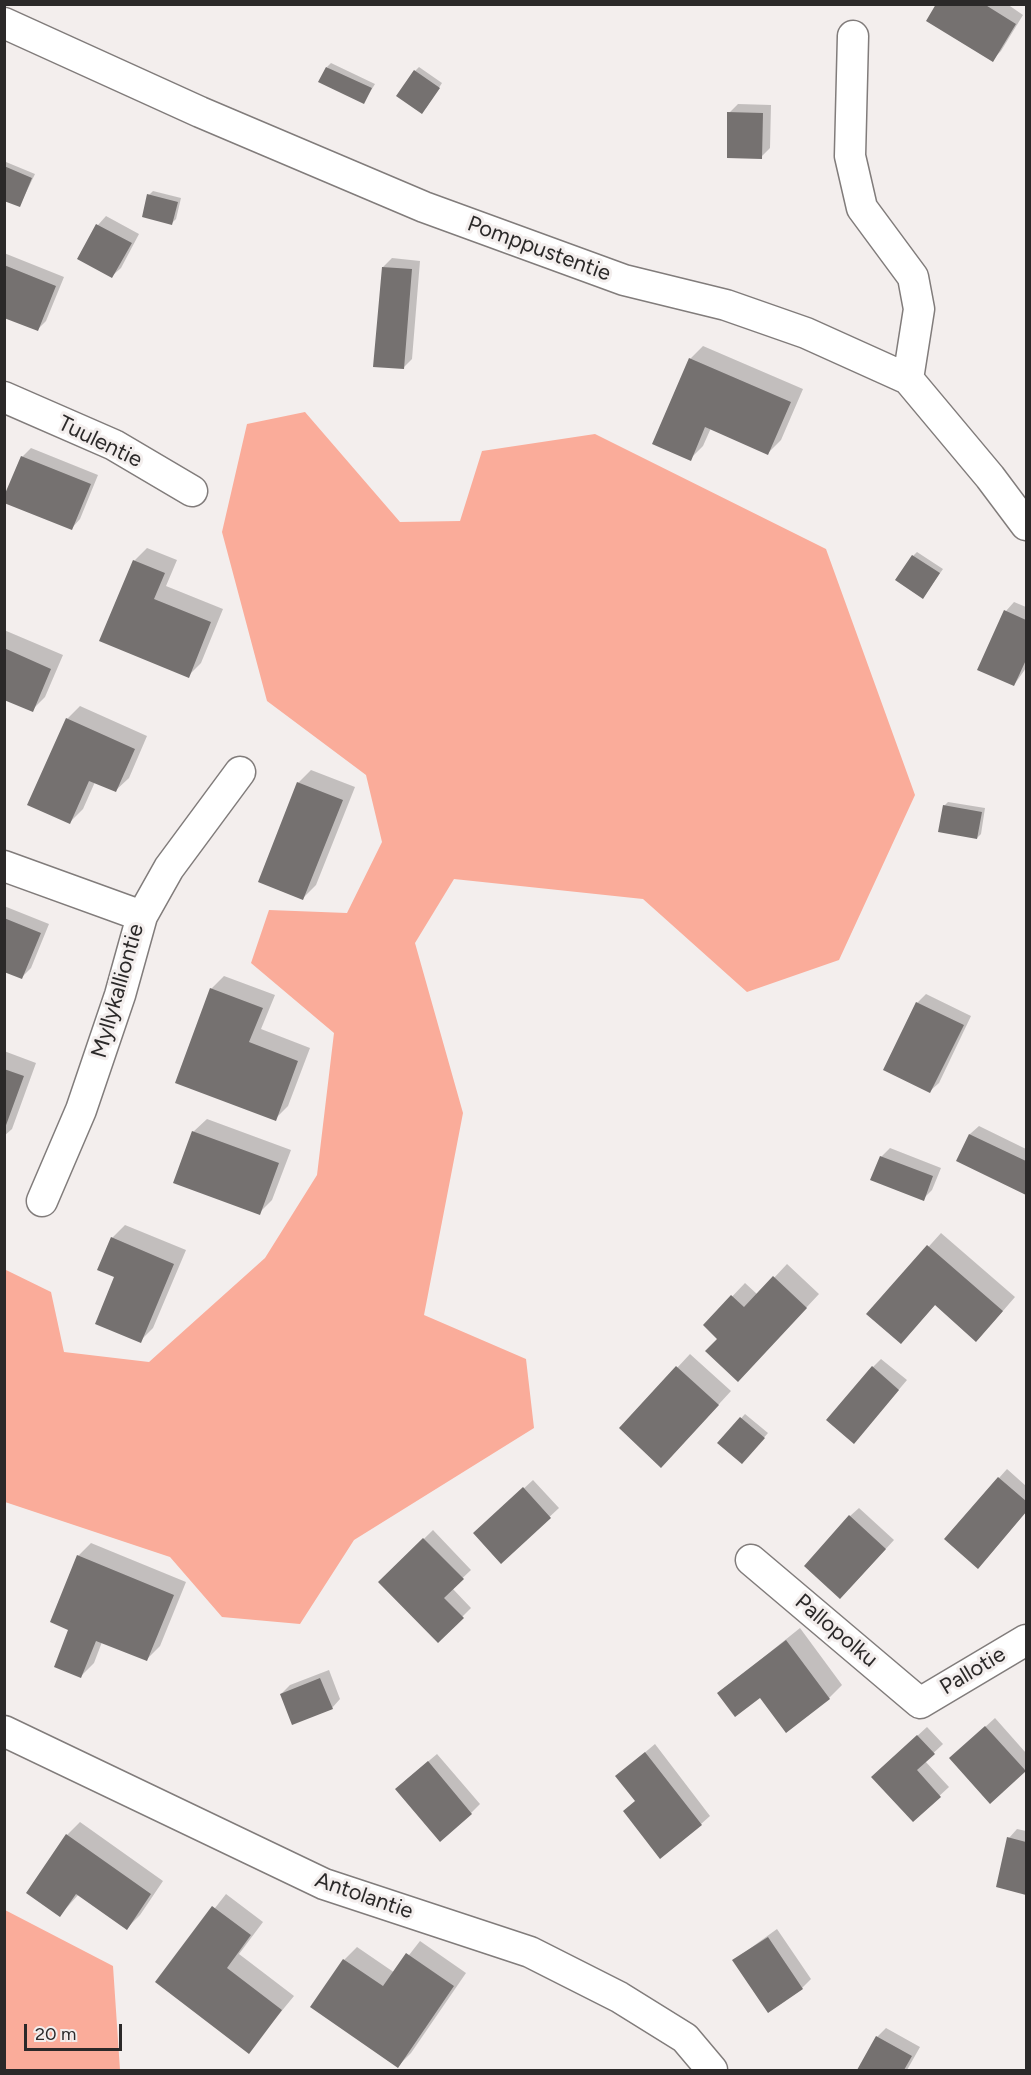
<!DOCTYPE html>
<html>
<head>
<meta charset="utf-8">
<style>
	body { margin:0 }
	#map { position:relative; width:1031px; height:2075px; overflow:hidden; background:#f3eeed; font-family:Figtree,sans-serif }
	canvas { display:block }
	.frame { position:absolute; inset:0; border:6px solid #2b2929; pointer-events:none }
	.scale { position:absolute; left:24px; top:2024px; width:98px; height:27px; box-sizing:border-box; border:3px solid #2b2929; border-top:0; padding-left:8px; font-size:18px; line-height:21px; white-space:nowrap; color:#2b2929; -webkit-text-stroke:4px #f3eeed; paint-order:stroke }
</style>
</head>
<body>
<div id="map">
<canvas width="1031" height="2075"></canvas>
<div class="frame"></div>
<div class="scale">20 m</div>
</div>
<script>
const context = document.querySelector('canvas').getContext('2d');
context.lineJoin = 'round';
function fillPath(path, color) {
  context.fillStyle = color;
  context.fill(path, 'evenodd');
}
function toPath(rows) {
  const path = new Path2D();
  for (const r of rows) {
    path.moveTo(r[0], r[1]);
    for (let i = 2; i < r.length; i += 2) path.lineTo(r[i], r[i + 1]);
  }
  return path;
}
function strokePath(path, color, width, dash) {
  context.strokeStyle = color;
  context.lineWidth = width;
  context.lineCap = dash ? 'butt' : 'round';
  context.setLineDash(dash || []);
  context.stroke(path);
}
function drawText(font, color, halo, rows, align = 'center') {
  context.font = font + ' Figtree,sans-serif';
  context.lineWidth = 6;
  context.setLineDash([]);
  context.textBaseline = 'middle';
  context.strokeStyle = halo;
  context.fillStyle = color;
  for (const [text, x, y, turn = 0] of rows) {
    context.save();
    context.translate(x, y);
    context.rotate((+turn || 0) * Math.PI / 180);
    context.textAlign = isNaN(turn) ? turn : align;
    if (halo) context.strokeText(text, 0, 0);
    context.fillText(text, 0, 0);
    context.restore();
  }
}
fillPath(toPath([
	[305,412,400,522,460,521,482,451,595,434,826,549,915,795,839,960,747,992,643,899,454,879,415,943,463,1113,424,1315,526,1359,534,1428,354,1540,300,1624,222,1617,170,1557,5,1502,4,1269,51,1292,64,1352,149,1362,265,1258,317,1175,334,1033,251,963,269,910,347,913,382,842,366,775,267,701,222,532,247,424],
	[5,1910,113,1966,120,2070,5,2070]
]), '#faac9a');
fillPath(toPath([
	[938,4,1007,4,1023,15,1001,51,992,60],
	[331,63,375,84,364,102,327,67],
	[419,67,442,83,426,108,415,71],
	[738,104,771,105,770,148,761,157,729,113],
	[6,162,35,174,20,205,4,199],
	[153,191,181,198,176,219,172,223,149,195],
	[106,216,139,234,121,268,112,276,79,258,98,225],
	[4,253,64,277,46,321,37,330,4,317],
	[392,258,420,261,412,359,403,368,383,267],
	[703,346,803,389,781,440,768,453,711,428,703,446,690,459,690,359],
	[31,448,98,475,80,519,72,528,22,457],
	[147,548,177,560,166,586,223,609,201,663,188,676,134,561],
	[917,552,943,569,926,593,913,556],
	[1014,602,1026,607,1026,668,1014,685,979,669,1006,611],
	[4,630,63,655,45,697,32,710,4,698],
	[80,706,147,736,129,778,115,791,95,782,83,809,70,822,67,719],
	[311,770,355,787,316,885,303,898,298,783],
	[948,802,985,808,981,834,977,838,944,806],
	[4,906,49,924,31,968,22,977,4,970],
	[224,976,275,995,261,1029,310,1048,288,1106,275,1119,211,989],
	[926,994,971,1016,939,1083,930,1091,917,1003],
	[4,1051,36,1063,12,1129,4,1136],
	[207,1119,291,1150,272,1200,259,1213,193,1132],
	[979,1126,1026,1149,1026,1193,958,1161,970,1134],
	[890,1148,941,1168,932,1190,923,1199,881,1157],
	[125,1225,186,1250,153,1328,140,1341,116,1276,112,1238],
	[941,1233,1015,1297,989,1327,936,1304,901,1342,868,1314],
	[787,1264,819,1294,751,1367,705,1325,745,1283,758,1295],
	[690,1354,731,1391,674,1453,621,1428],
	[881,1359,907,1380,862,1433,873,1367],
	[745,1414,768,1433,746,1458,719,1443],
	[1007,1469,1026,1486,1026,1512,987,1558,999,1478],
	[533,1480,559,1508,501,1562,484,1525],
	[859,1508,894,1540,849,1589,850,1516],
	[433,1530,471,1570,452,1588,471,1608,438,1641,380,1582],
	[91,1543,186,1582,160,1646,147,1659,102,1642,94,1663,81,1676,78,1556],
	[800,1628,842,1685,829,1698,719,1693],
	[329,1670,340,1699,332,1708,281,1694,290,1685],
	[995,1718,1026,1753,1026,1768,990,1801,960,1750],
	[927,1727,943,1744,925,1761,949,1787,913,1820,882,1768],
	[655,1744,710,1816,701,1824,636,1800,617,1776],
	[437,1754,480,1804,471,1813,405,1781],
	[80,1822,163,1881,140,1915,127,1928,79,1894,60,1915,67,1835],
	[1017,1829,1026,1831,1026,1893,997,1886,1009,1838],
	[226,1894,263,1922,239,1954,294,1996,248,2052,157,1982],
	[777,1929,811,1979,802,1988,734,1960],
	[420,1941,466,1973,411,2053,398,2066,344,1960,357,1947,395,1973],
	[886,2028,920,2047,907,2070,858,2070,877,2037]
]), '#0003');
fillPath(toPath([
	[936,4,984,4,1016,24,993,62,926,21],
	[326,67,372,88,364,104,318,82],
	[414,70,440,88,422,114,396,96],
	[727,112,763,113,762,159,727,158],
	[4,166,32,178,20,207,4,201],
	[147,194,178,202,172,225,142,217],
	[96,224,132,243,112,278,77,259],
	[4,265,56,286,38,331,4,318],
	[382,267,412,269,404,369,373,367],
	[689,358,791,402,768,455,705,427,691,461,652,444],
	[21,456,91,484,72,530,4,503,4,496],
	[912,555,940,573,923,599,895,580],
	[133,560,165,573,154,599,211,622,189,678,99,641],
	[1004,610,1026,620,1026,660,1014,686,977,670],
	[4,648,51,669,33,712,4,700],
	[66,718,135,749,116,792,89,781,70,824,27,805],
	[297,782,343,800,303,900,258,882],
	[943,805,982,812,977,839,938,832],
	[4,918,41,933,22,979,4,972],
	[210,988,263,1008,249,1042,298,1061,276,1121,175,1083],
	[916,1002,964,1025,930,1093,883,1070],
	[4,1069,24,1076,5,1128,4,1128],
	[192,1131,279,1163,260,1215,173,1183],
	[969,1134,1026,1161,1026,1195,956,1161],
	[880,1156,933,1176,924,1201,870,1180],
	[111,1237,174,1264,141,1343,95,1324,114,1277,97,1270],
	[927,1245,1003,1311,976,1342,935,1305,901,1344,866,1314],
	[773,1276,807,1308,738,1382,705,1351,717,1339,703,1325,731,1295,744,1307],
	[676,1366,719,1405,661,1468,619,1428],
	[872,1366,899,1390,854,1444,826,1420],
	[740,1417,765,1438,742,1464,717,1443],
	[998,1477,1026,1501,1026,1512,978,1569,944,1539],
	[523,1487,551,1518,501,1564,473,1533],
	[849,1515,886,1549,840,1599,804,1566],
	[423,1538,464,1579,444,1598,464,1618,438,1643,378,1582],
	[77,1555,174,1595,147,1661,96,1641,81,1678,54,1667,68,1630,50,1622],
	[786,1640,830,1699,786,1733,760,1698,735,1717,717,1693],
	[320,1678,333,1709,292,1725,280,1694],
	[985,1726,1026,1771,990,1804,949,1758],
	[917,1735,935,1754,917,1770,941,1797,913,1822,871,1777],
	[645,1752,702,1825,660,1859,623,1811,635,1801,615,1776],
	[428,1761,472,1814,440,1842,395,1789],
	[66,1834,151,1894,127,1930,76,1894,60,1917,26,1893],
	[1007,1837,1026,1842,1026,1895,996,1887],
	[212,1906,251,1935,227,1968,282,2010,249,2054,155,1982],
	[768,1937,803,1989,768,2013,732,1960],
	[406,1953,454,1986,398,2068,310,2007,343,1959,383,1986],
	[876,2036,912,2056,904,2070,857,2070]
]), '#757170');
const street = toPath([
	[4,23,200,112,424,207,624,280,726,305,806,333,908,379,990,477,1026,525],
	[853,36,850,156,862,208,913,277,919,309,908,379],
	[4,397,114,445,192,491],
	[4,866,142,916,120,995,81,1110,42,1201],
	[142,916,169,868,240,772],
	[751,1560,920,1703,1026,1640],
	[4,1731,324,1884,530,1952,619,1997,685,2038,712,2070]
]);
strokePath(street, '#817c7b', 33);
strokePath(street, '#fff', 30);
drawText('22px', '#2b2929', '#f3eeed', [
	["Pomppustentie",539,249,20],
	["Tuulentie",100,442,26],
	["Myllykalliontie",118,991,-74],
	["Pallopolku",836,1631,40],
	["Pallotie",973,1671,-31],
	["Antolantie",364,1896,19]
]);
</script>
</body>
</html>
